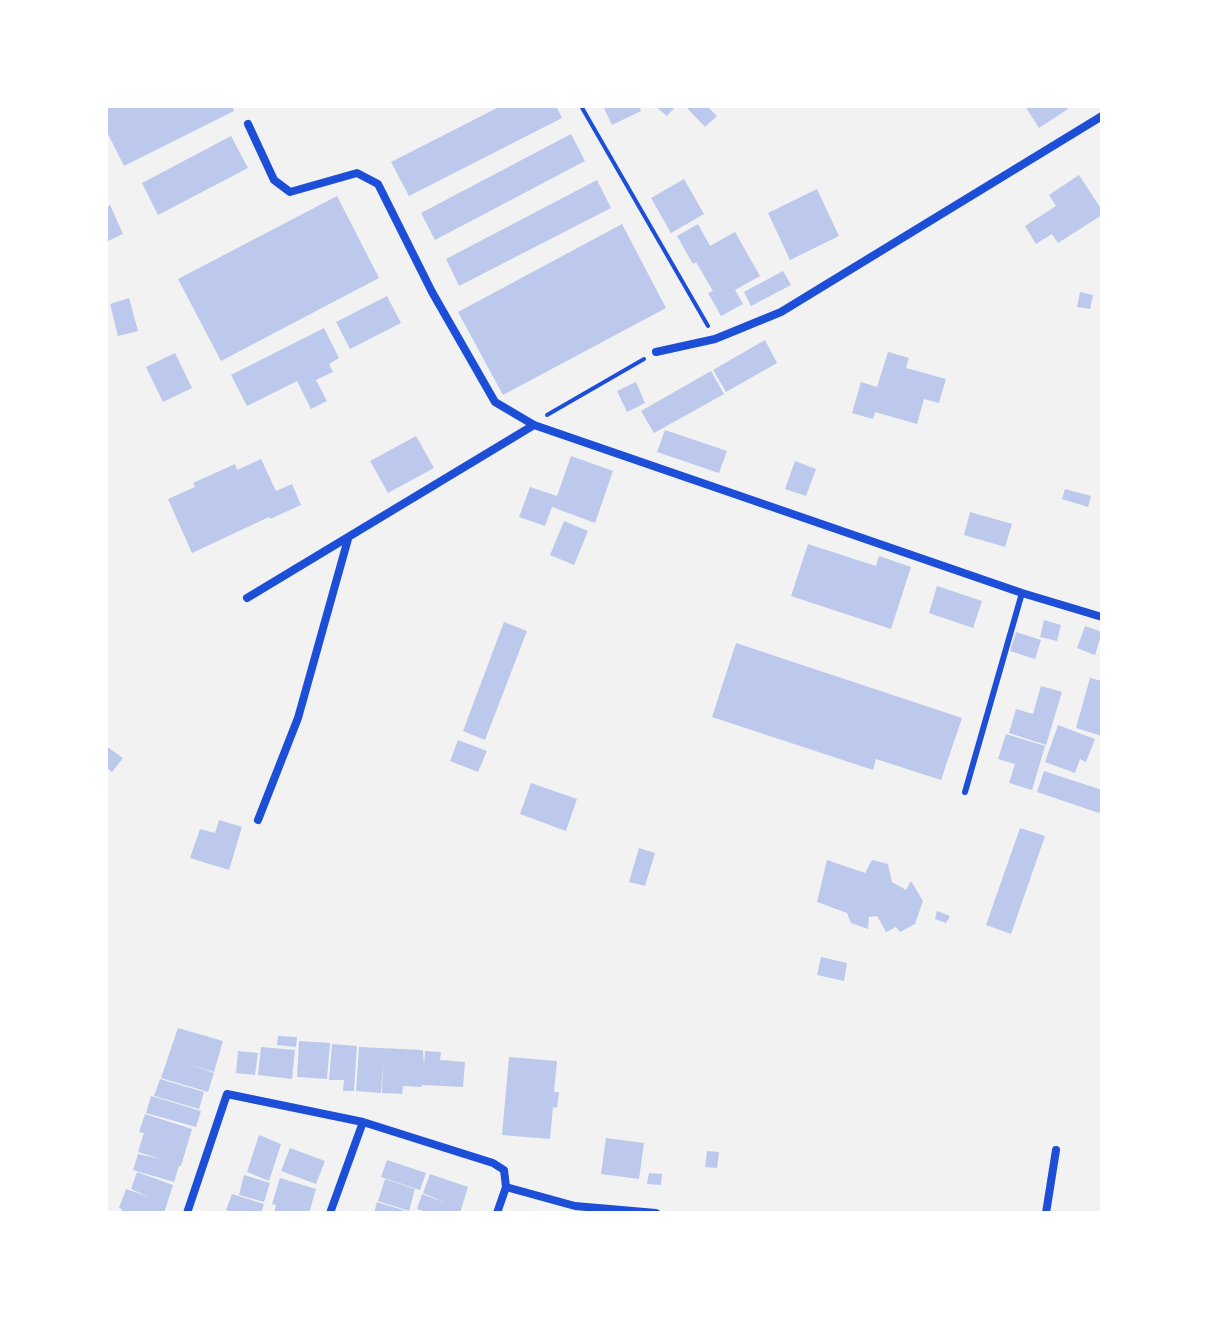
<!DOCTYPE html>
<html>
<head>
<meta charset="utf-8">
<style>
	body { margin:0 }
	#map { position:relative; width:1208px; height:1319px; overflow:hidden; background:#f2f2f2; font-family:Signika,sans-serif }
	canvas { display:block }
	.frame { position:absolute; inset:0; border:108px solid #fff; pointer-events:none }
</style>
</head>
<body>
<div id="map">
<canvas width="1208" height="1319"></canvas>
<div class="frame"></div>
</div>
<script>
const context = document.querySelector('canvas').getContext('2d');
context.lineJoin = 'round';
function fillPath(path, color) {
  context.fillStyle = color;
  context.fill(path, 'evenodd');
}
function toPath(rows) {
  const path = new Path2D();
  for (const r of rows) {
    path.moveTo(r[0], r[1]);
    for (let i = 2; i < r.length; i += 2) path.lineTo(r[i], r[i + 1]);
  }
  return path;
}
function strokePath(path, color, width, dash) {
  context.strokeStyle = color;
  context.lineWidth = width;
  context.lineCap = dash ? 'butt' : 'round';
  context.setLineDash(dash || []);
  context.stroke(path);
}
fillPath(toPath([
	[106,106,232,106,234,111,124,166,106,130],
	[501,106,556,106,562,118,409,196,391,162],
	[603,106,639,106,641,111,612,125],
	[655,106,676,106,667,116],
	[685,106,707,106,717,116,705,127],
	[1025,106,1066,106,1068,109,1039,128],
	[571,134,585,161,435,240,421,213],
	[231,136,248,168,158,215,142,183],
	[1079,175,1102,210,1102,215,1058,243,1052,234,1036,244,1025,226,1056,206,1049,195],
	[684,179,704,214,671,233,651,198],
	[597,180,611,208,459,286,446,259],
	[817,189,839,236,790,260,768,213],
	[337,196,379,278,221,361,178,279],
	[110,205,123,234,106,242,106,207],
	[622,224,666,308,503,395,458,312],
	[698,224,710,246,735,232,760,276,735,290,743,304,721,316,708,293,713,291,696,262,693,264,677,236],
	[783,271,791,285,751,306,744,292],
	[1080,292,1093,295,1090,309,1077,307],
	[387,296,401,323,350,349,336,322],
	[129,298,138,331,118,336,110,304],
	[324,328,339,358,329,364,333,372,316,380,327,401,311,409,297,381,247,406,231,375],
	[765,340,777,363,726,392,713,370],
	[888,352,909,358,906,368,946,379,939,403,924,399,917,424,875,412,873,419,852,413,861,382,877,387],
	[175,353,192,388,163,402,146,367],
	[711,371,724,394,654,433,641,411],
	[636,382,645,403,627,412,617,391],
	[665,430,727,451,719,473,657,452],
	[416,436,434,468,388,493,370,461],
	[571,456,613,471,595,523,552,507,545,526,519,517,530,487,557,496],
	[261,459,276,491,292,484,301,505,270,519,269,517,192,553,168,499,195,487,193,483,235,464,237,470],
	[795,461,816,469,806,496,785,489],
	[1065,489,1091,496,1088,507,1062,499],
	[970,512,1012,524,1005,547,964,535],
	[564,521,588,531,574,565,550,555],
	[808,544,876,566,879,556,911,567,891,629,791,596],
	[937,586,982,601,973,628,929,613],
	[1044,620,1061,625,1057,641,1040,637],
	[504,622,527,631,485,740,463,731],
	[1085,626,1102,632,1095,655,1077,648],
	[1016,632,1041,640,1035,659,1010,651],
	[736,643,962,718,941,780,876,759,873,770,712,717],
	[1090,678,1102,681,1102,736,1076,728],
	[1041,686,1062,692,1046,745,1009,733,1016,709,1033,714],
	[1058,725,1095,739,1086,762,1080,759,1075,773,1045,762],
	[1006,734,1045,746,1032,790,1009,783,1015,764,998,759],
	[458,740,487,751,478,772,450,761],
	[106,746,123,758,112,772,106,767],
	[1044,771,1102,790,1102,804,1099,813,1037,792],
	[531,783,577,799,566,831,520,814],
	[219,820,242,827,229,870,190,858,200,829,215,833],
	[1020,828,1045,836,1011,934,986,925],
	[639,848,655,853,645,886,629,882],
	[827,860,865,873,872,860,888,864,892,882,906,890,911,881,923,901,915,924,900,932,896,927,886,932,877,916,869,917,868,929,851,923,847,913,817,902],
	[937,911,950,916,946,923,935,919],
	[821,957,847,963,844,981,817,975],
	[178,1028,223,1041,214,1072,189,1064,214,1073,208,1092,161,1078],
	[278,1036,297,1037,296,1047,277,1045],
	[299,1041,330,1043,327,1079,297,1077],
	[332,1044,357,1046,354,1091,343,1091,344,1080,329,1080],
	[261,1047,295,1050,292,1079,258,1075],
	[359,1047,423,1050,424,1065,425,1051,441,1052,440,1060,465,1062,463,1087,422,1085,421,1087,403,1086,402,1094,382,1093,383,1062,381,1093,356,1091],
	[238,1051,258,1053,255,1075,236,1073],
	[509,1057,557,1061,554,1092,559,1092,557,1108,553,1107,550,1139,502,1135],
	[160,1079,204,1092,199,1109,154,1096],
	[151,1096,201,1111,196,1127,146,1113],
	[145,1114,192,1129,181,1166,179,1166,174,1182,133,1170,138,1154,161,1159,138,1152,144,1133,139,1132],
	[259,1135,281,1144,269,1181,247,1172],
	[606,1138,644,1143,639,1179,601,1174],
	[290,1148,325,1161,316,1184,281,1171],
	[707,1151,719,1152,717,1168,705,1167],
	[387,1160,426,1173,420,1190,381,1177],
	[137,1172,173,1185,164,1213,121,1213,122,1209,119,1208,126,1189,149,1197,131,1189],
	[649,1173,662,1174,661,1185,647,1184],
	[430,1174,468,1187,460,1213,430,1213,417,1209,422,1194,446,1203,423,1193],
	[244,1175,270,1183,264,1202,239,1195],
	[280,1178,316,1189,309,1213,274,1213,276,1205,272,1204],
	[385,1179,415,1189,409,1211,378,1201],
	[232,1194,264,1204,261,1213,236,1213,226,1210],
	[377,1202,409,1212,409,1213,374,1213]
]), '#bdc9ec');
strokePath(toPath([
	[581,106,708,326],
	[547,415,644,359]
]), '#1d4ed8', 4);
strokePath(toPath([
	[965,792,1022,593]
]), '#1d4ed8', 6);
strokePath(toPath([
	[248,124,274,180,290,192,357,173,378,184,432,292,495,402,534,425,1022,593,1102,617],
	[656,352,715,339,781,312,1102,116],
	[247,598,534,425],
	[258,820,298,718,348,539],
	[187,1213,227,1094,363,1122,493,1163,504,1170,506,1187,575,1206,656,1213],
	[330,1213,363,1122],
	[497,1213,506,1187],
	[1046,1213,1056,1150]
]), '#1d4ed8', 8);
</script>
</body>
</html>
